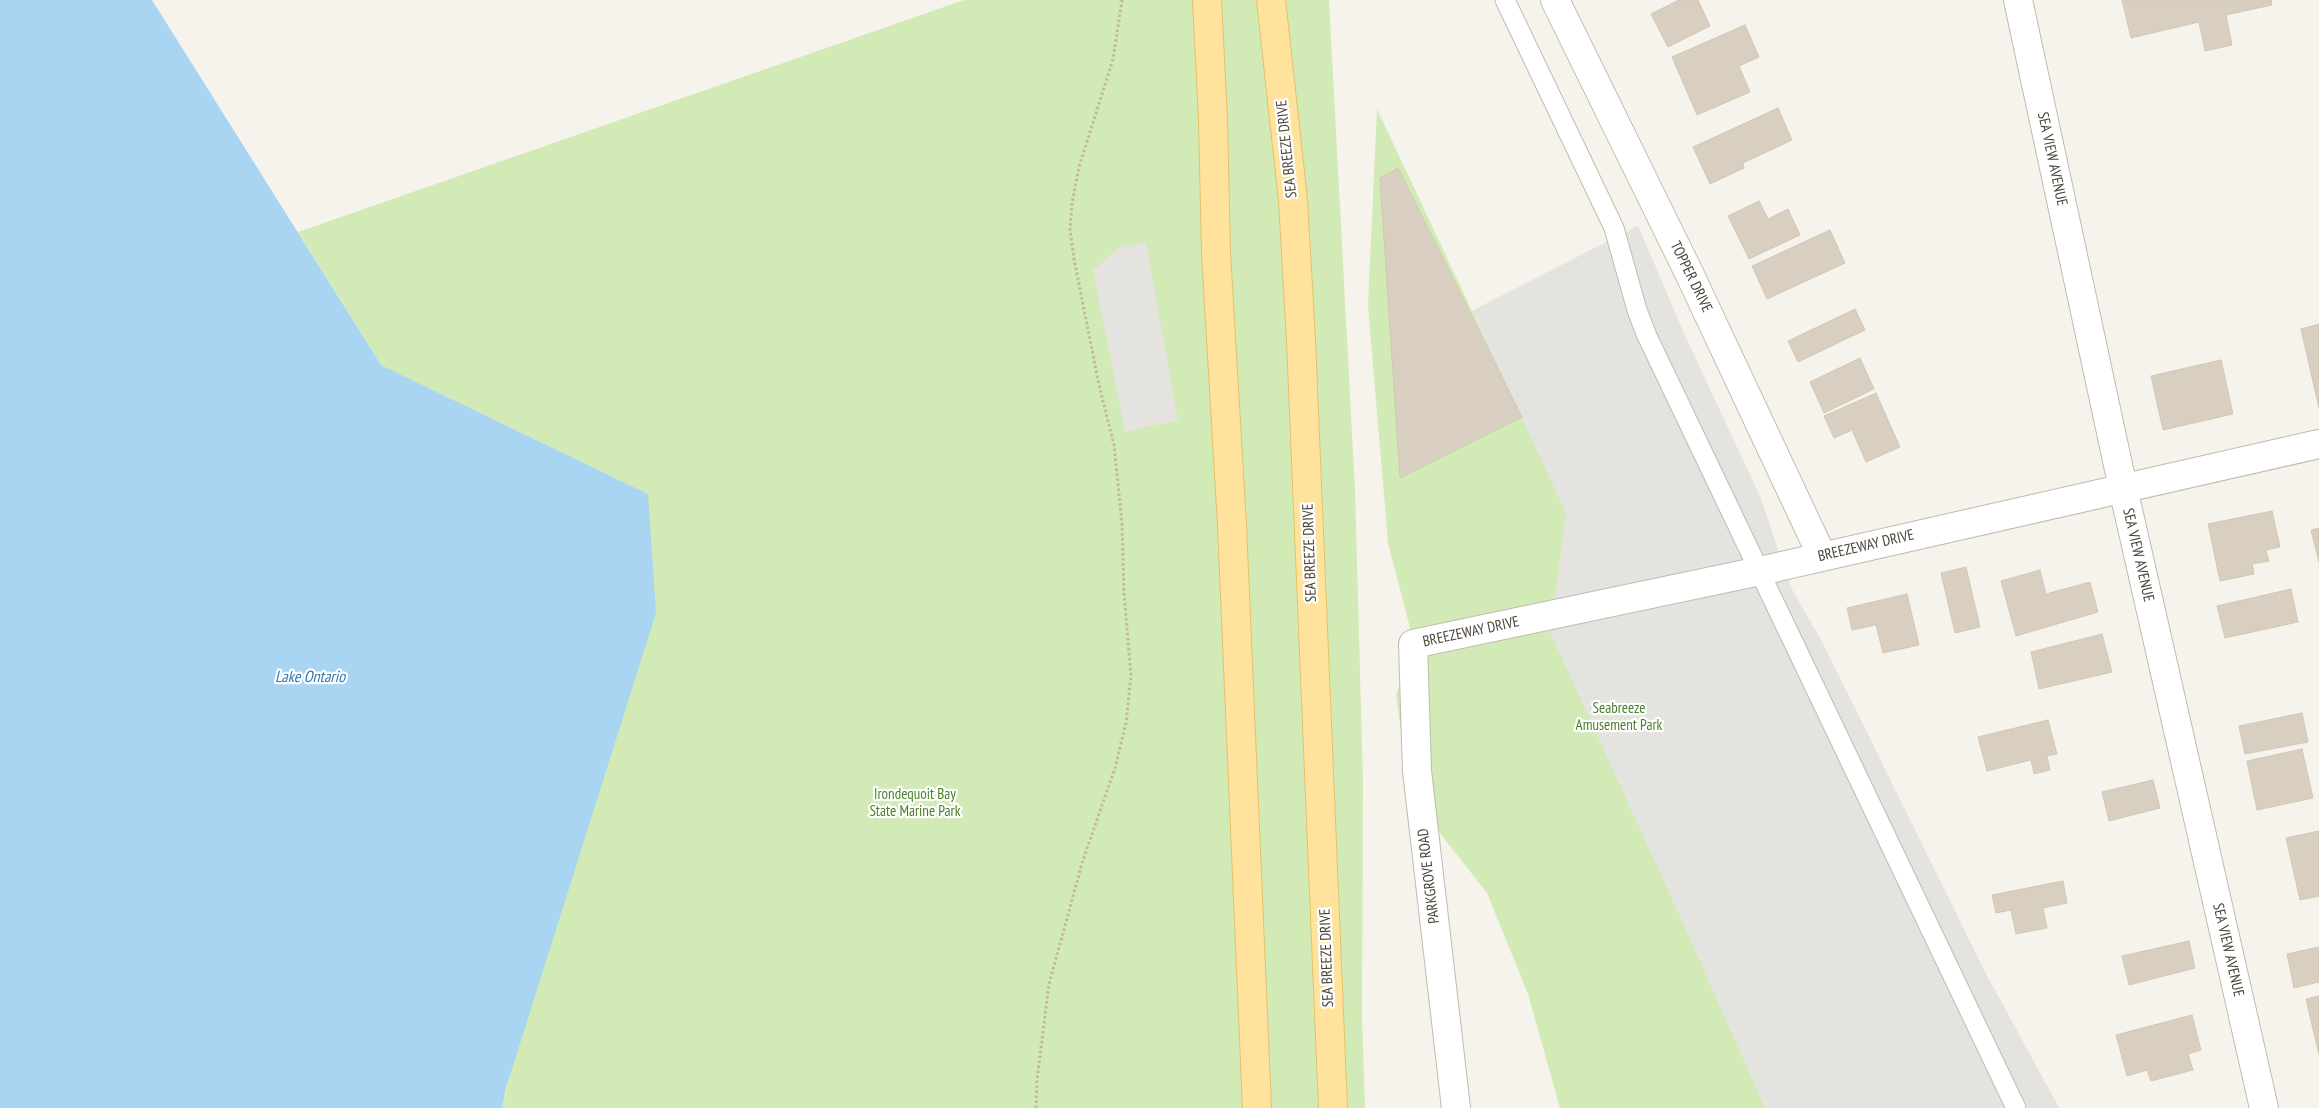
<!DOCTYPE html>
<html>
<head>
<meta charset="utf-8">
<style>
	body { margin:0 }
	canvas { display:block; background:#f6f3ec }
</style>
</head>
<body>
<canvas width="2319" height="1108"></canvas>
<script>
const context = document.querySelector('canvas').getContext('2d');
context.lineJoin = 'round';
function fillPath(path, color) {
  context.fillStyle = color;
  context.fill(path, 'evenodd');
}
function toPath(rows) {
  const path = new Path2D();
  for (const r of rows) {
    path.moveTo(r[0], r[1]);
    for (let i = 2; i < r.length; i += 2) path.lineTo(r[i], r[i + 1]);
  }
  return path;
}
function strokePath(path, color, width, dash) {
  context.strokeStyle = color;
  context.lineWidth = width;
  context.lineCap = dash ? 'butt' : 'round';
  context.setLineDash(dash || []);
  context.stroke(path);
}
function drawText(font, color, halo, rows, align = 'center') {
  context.font = font + ' "PT Sans Narrow",sans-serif';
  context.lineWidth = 4.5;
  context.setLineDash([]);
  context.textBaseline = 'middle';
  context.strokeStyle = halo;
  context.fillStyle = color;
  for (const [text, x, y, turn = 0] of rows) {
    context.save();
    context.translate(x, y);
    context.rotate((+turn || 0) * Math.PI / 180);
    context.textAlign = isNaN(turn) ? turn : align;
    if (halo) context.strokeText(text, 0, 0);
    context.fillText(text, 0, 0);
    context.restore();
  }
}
fillPath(toPath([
	[964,0,1329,0,1355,490,1363,781,1362,1018,1365,1108,502,1108,648,494,381,365,298,232],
	[1377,109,1472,311,1638,226,1685,336,1761,499,1790,586,1822,642,1986,974,2059,1108,1560,1108,1528,994,1487,893,1443,837,1407,778,1396,694,1416,651,1388,543,1368,305]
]), '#d2eab5');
fillPath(toPath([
	[1638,226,1685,336,1761,499,1790,586,1822,642,1986,974,2059,1108,1765,1108,1683,923,1550,632,1566,513,1472,311],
	[1146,242,1178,420,1125,432,1093,270,1119,248]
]), '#e5e3e0');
fillPath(toPath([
	[0,0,152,0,381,365,648,494,656,613,506,1088,502,1108,0,1108]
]), '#a9d4f2');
const building = toPath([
	[1679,0,1698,0,1710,26,1668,47,1651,14,1679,0],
	[2122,0,2271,0,2272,5,2226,15,2232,45,2205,51,2199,22,2131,38,2122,0],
	[1745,25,1759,57,1739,66,1750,92,1697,115,1672,57,1745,25],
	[1778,108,1792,140,1743,163,1744,168,1710,184,1693,147,1778,108],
	[1398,168,1522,417,1400,478,1380,178,1398,168],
	[1759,201,1768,219,1788,209,1800,235,1749,259,1728,216,1759,201],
	[1830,230,1845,263,1767,299,1752,266,1830,230],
	[1855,309,1865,330,1798,362,1788,341,1855,309],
	[2319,324,2319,408,2301,329,2319,324],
	[1860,358,1874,389,1824,413,1810,382,1860,358],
	[2221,360,2233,414,2163,430,2151,376,2221,360],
	[1876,393,1900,447,1866,462,1852,430,1834,438,1824,416,1876,393],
	[2272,511,2280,547,2266,550,2269,561,2252,564,2254,574,2220,581,2208,524,2272,511],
	[2319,528,2319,562,2311,530,2319,528],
	[1966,567,1980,627,1955,633,1941,573,1966,567],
	[2040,570,2046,594,2090,582,2098,612,2016,636,2001,581,2040,570],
	[2291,589,2298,622,2225,638,2217,606,2291,589],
	[1907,594,1919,645,1883,653,1876,625,1852,630,1847,608,1907,594],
	[2102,634,2112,672,2039,689,2031,652,2102,634],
	[2302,713,2308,742,2245,754,2239,726,2302,713],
	[2048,720,2057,754,2047,756,2050,770,2034,774,2031,760,1987,771,1978,737,2048,720],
	[2302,749,2313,798,2257,810,2247,761,2302,749],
	[2153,780,2160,808,2109,821,2102,792,2153,780],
	[2319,831,2319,896,2300,900,2286,838,2319,831],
	[2063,881,2067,903,2043,908,2047,928,2016,934,2011,910,1996,913,1992,895,2063,881],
	[2189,941,2195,968,2129,985,2122,956,2189,941],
	[2319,947,2319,982,2294,988,2287,954,2319,947],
	[2319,996,2319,1055,2306,999,2319,996],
	[2192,1015,2201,1050,2188,1054,2193,1070,2151,1081,2147,1070,2127,1076,2116,1035,2192,1015]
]);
fillPath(building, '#d8cfc1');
strokePath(building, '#d3c7b4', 1);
const service = toPath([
	[1505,0,1614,228,1637,310,1647,336,2016,1108]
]);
const minor = toPath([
	[1555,0,1689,273,1822,556],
	[2018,0,2123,488,2264,1108],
	[1456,1108,1417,771,1413,644,1760,571,2319,444]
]);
const primary = toPath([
	[1207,0,1213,118,1216,253,1232,525,1257,1108],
	[1271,0,1293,200,1301,340,1333,1108]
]);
strokePath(service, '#c2bbae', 21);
strokePath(minor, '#c2bbae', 30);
strokePath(primary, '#e6c16a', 30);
strokePath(toPath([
	[1036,1108,1037,1080,1049,984,1083,860,1115,768,1126,723,1131,676,1124,593,1122,524,1114,445,1099,385,1074,259,1070,229,1072,203,1079,167,1113,59,1122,0]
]), '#c4b79f', 3, [2.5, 2.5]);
strokePath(service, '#fff', 19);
strokePath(minor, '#fff', 28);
strokePath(primary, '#ffe39c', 28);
drawText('15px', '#4b4439', '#fff', [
	["SEA BREEZE DRIVE",1287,149,-96],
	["SEA VIEW AVENUE",2052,159,78],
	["TOPPER DRIVE",1691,277,64],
	["BREEZEWAY DRIVE",1866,546,-13],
	["SEA BREEZE DRIVE",1310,553,-92],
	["SEA VIEW AVENUE",2138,555,77],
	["BREEZEWAY DRIVE",1471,632,-12],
	["PARKGROVE ROAD",1429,876,-97],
	["SEA VIEW AVENUE",2228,950,77],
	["SEA BREEZE DRIVE",1327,958,-92]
]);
drawText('15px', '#4a7f2a', '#fff', [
	["Seabreeze",1619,709],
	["Amusement Park",1619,726],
	["Irondequoit Bay",915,795],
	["State Marine Park",915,812]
]);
drawText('italic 16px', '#2e7ab2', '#fff', [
	["Lake Ontario",310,677]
]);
</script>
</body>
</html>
